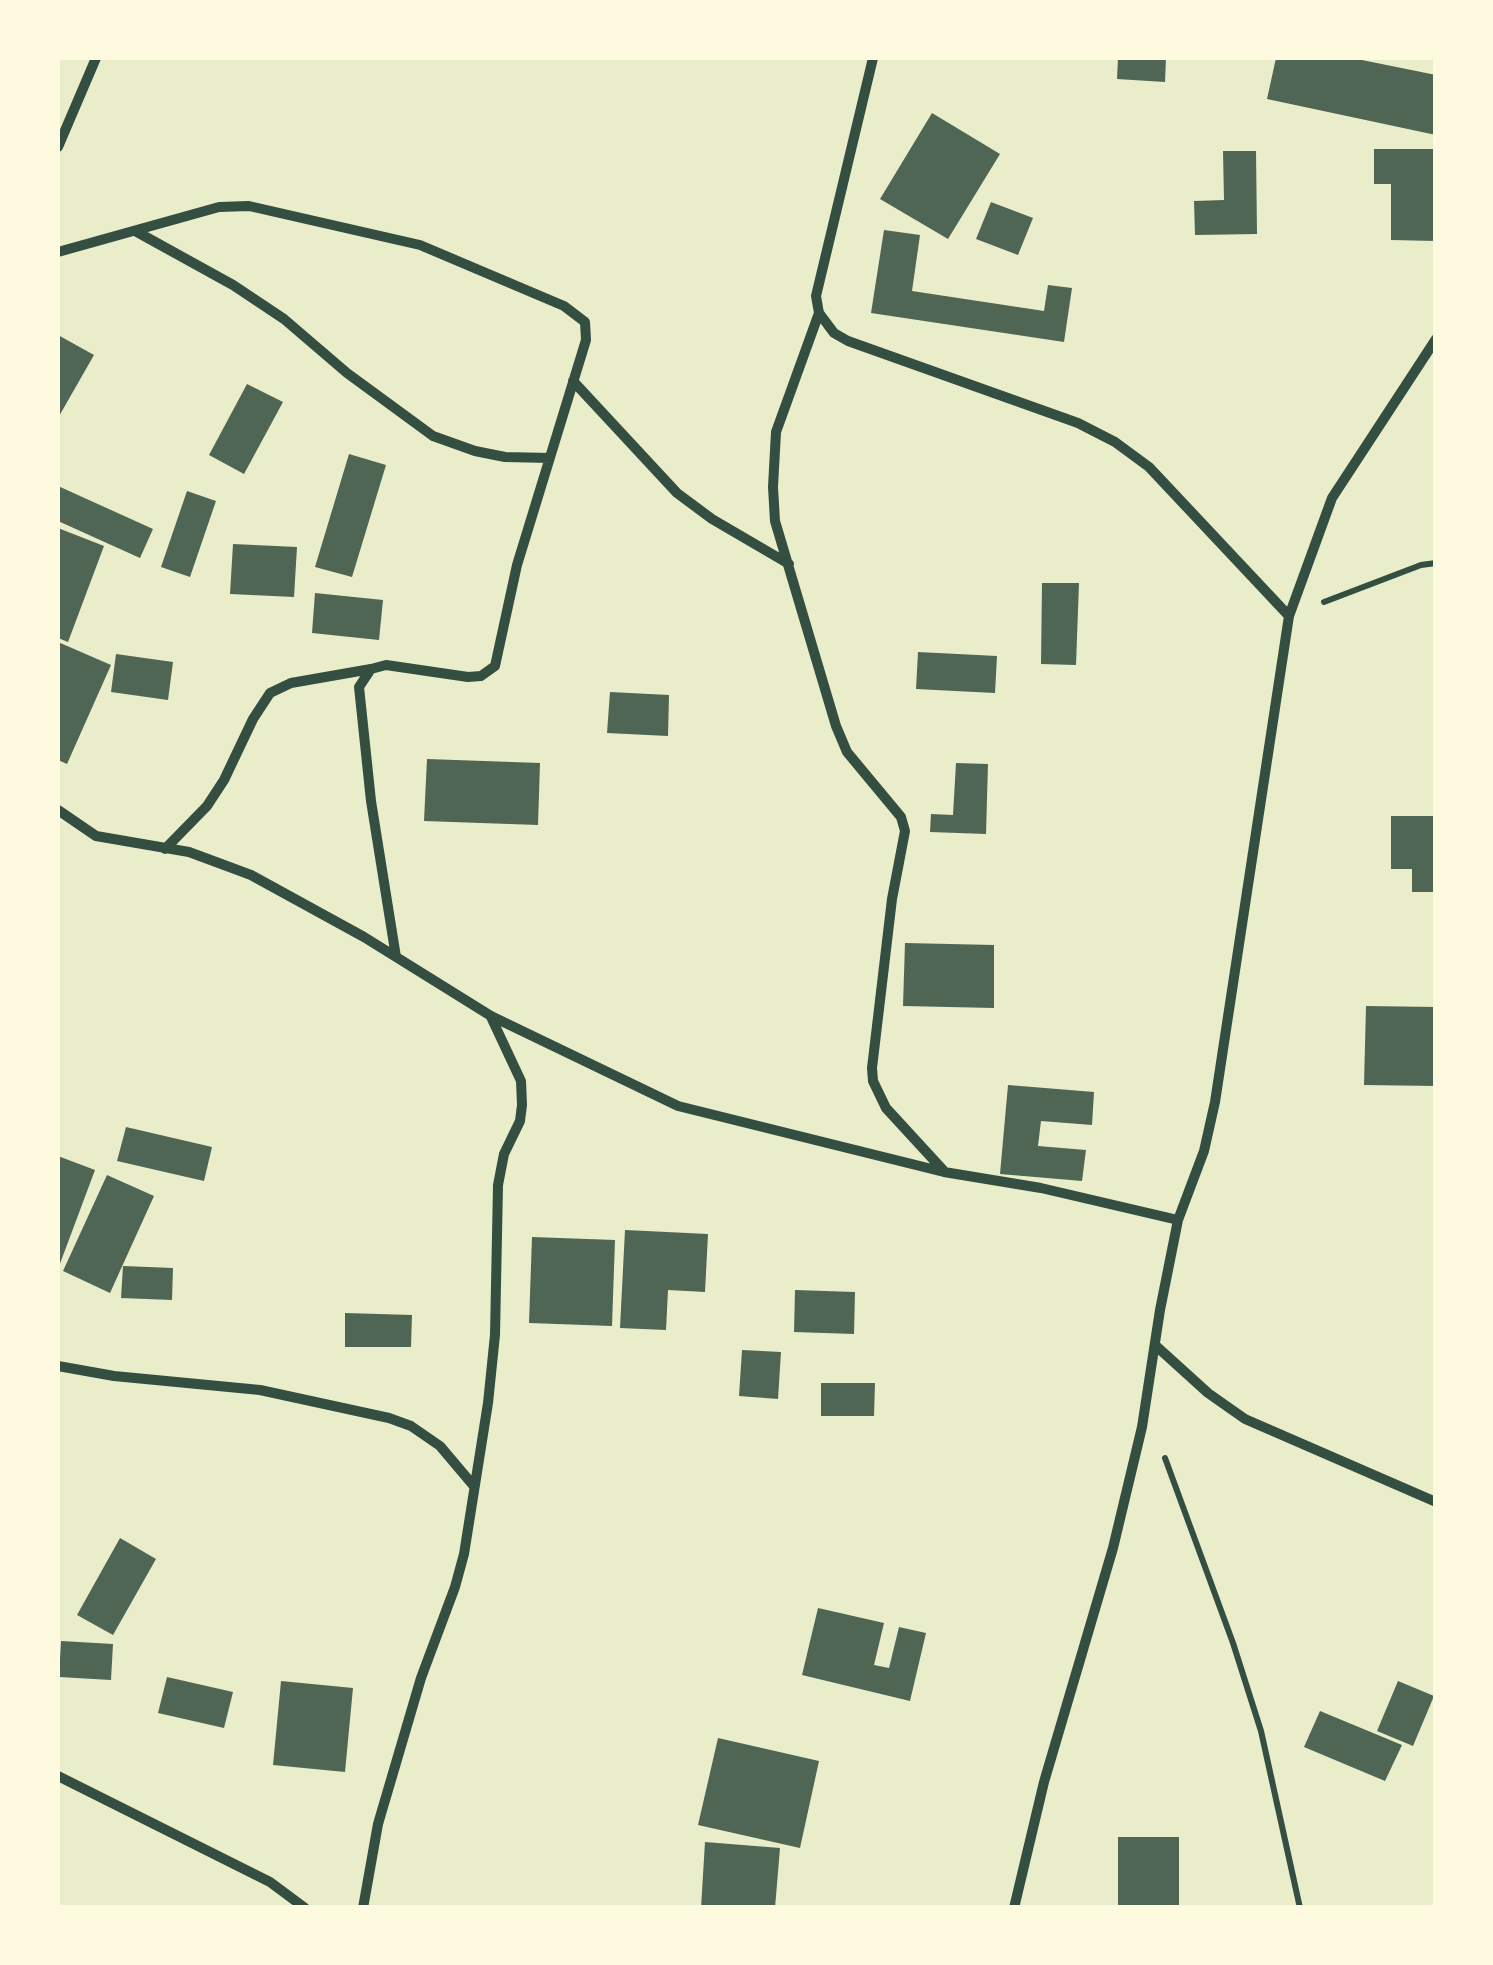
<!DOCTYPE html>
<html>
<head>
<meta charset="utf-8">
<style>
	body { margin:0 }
	#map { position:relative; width:1493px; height:1965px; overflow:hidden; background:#e9edc9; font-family:Commissioner,sans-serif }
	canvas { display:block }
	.frame { position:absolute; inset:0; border:60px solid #fefae0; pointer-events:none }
</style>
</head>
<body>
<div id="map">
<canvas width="1493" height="1965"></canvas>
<div class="frame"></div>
</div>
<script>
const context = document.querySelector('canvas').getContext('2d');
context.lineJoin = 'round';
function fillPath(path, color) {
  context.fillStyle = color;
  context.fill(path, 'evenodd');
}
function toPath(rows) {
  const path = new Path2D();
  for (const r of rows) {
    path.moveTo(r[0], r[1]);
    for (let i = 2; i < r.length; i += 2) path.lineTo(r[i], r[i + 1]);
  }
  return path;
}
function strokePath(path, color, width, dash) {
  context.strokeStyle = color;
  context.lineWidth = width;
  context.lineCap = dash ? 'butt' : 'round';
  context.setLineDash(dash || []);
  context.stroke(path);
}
fillPath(toPath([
	[1118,58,1166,58,1165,82,1117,79],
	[1276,58,1352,58,1436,75,1436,135,1267,99],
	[932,113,1000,154,948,239,880,199],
	[1374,149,1436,149,1436,241,1391,240,1391,184,1374,184],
	[1223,151,1256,151,1257,234,1195,235,1194,201,1224,200],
	[991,202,1033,218,1018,255,976,239],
	[884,230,920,235,912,291,1044,311,1048,285,1072,288,1064,342,871,313],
	[58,335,94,355,58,418],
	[247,384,283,402,244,474,209,455],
	[349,454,386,465,352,577,315,567],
	[58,486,153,529,140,558,58,521],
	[187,491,216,501,190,577,161,567],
	[58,528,104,546,68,642,58,638],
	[233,544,297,547,294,597,230,594],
	[1042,583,1079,583,1076,665,1041,664],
	[315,593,383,600,379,640,312,633],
	[58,642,111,665,67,764,58,760],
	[918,652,997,656,995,693,916,689],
	[116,654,173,662,168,700,111,692],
	[610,692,669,695,668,736,607,733],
	[427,759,540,763,538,825,424,821],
	[956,763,988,764,986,834,930,832,931,814,953,815],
	[1391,816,1436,816,1436,892,1412,892,1412,869,1391,869],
	[905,943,994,945,994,1008,903,1006],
	[1366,1006,1436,1007,1436,1086,1364,1085],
	[1008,1085,1094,1092,1092,1125,1041,1121,1038,1146,1086,1150,1082,1181,1000,1174],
	[126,1127,212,1147,204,1181,117,1161],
	[58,1156,95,1170,58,1269],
	[107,1175,154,1196,110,1293,63,1271],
	[625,1230,708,1234,705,1292,668,1290,666,1330,620,1328],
	[532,1237,615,1240,612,1326,529,1323],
	[123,1266,173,1268,172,1300,121,1298],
	[795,1290,855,1292,854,1334,794,1332],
	[345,1313,412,1315,411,1347,345,1347],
	[742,1350,781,1352,778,1399,739,1396],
	[821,1383,875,1383,874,1416,821,1416],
	[120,1538,156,1559,113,1635,77,1615],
	[818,1608,884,1623,874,1665,889,1668,899,1627,926,1633,910,1701,802,1675],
	[61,1641,113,1644,111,1680,59,1677],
	[167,1677,233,1692,224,1728,158,1713],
	[281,1681,353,1688,345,1772,273,1765],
	[1398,1681,1434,1696,1413,1746,1377,1731],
	[1320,1711,1402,1745,1385,1781,1304,1747],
	[718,1738,819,1761,800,1848,698,1825],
	[1118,1837,1179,1837,1179,1908,1118,1908],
	[705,1842,780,1848,775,1908,701,1908]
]), '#4f6655');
strokePath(toPath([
	[1324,602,1421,565,1436,563],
	[1165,1458,1233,1643,1261,1731,1300,1908]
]), '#344e41', 6);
strokePath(toPath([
	[873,58,816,296,819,313,834,333,848,341,1078,423,1115,442,1149,467,1289,616],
	[58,147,96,58],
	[137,232,233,285,284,319,347,373,433,436,475,451,505,457,550,458],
	[58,252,219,207,249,206,420,245,564,306,585,322,586,340,517,565,495,666,481,676,468,677,386,665,371,669,359,687,371,801,396,957],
	[819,313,776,432,773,487,775,521,836,726,847,752,901,817,905,831,892,899,872,1068,873,1081,886,1108,943,1170],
	[573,381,677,493,712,519,789,564],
	[58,810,96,836,189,852,251,875,364,937,491,1016,678,1106,944,1172,1041,1188,1178,1220],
	[165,849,207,806,224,780,253,719,270,693,291,683,371,669],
	[1155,1345,1208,1393,1245,1419,1436,1502],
	[58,1366,114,1376,260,1390,389,1418,411,1426,440,1446,473,1485],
	[58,1776,270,1882,305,1908],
	[363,1908,378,1824,421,1678,455,1587,464,1554,488,1403,495,1335,498,1185,504,1154,520,1121,522,1105,521,1081,491,1017],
	[1014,1908,1044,1782,1113,1548,1142,1427,1160,1310,1178,1220,1204,1151,1215,1102,1289,616,1332,498,1436,339]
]), '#344e41', 10);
</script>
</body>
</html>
